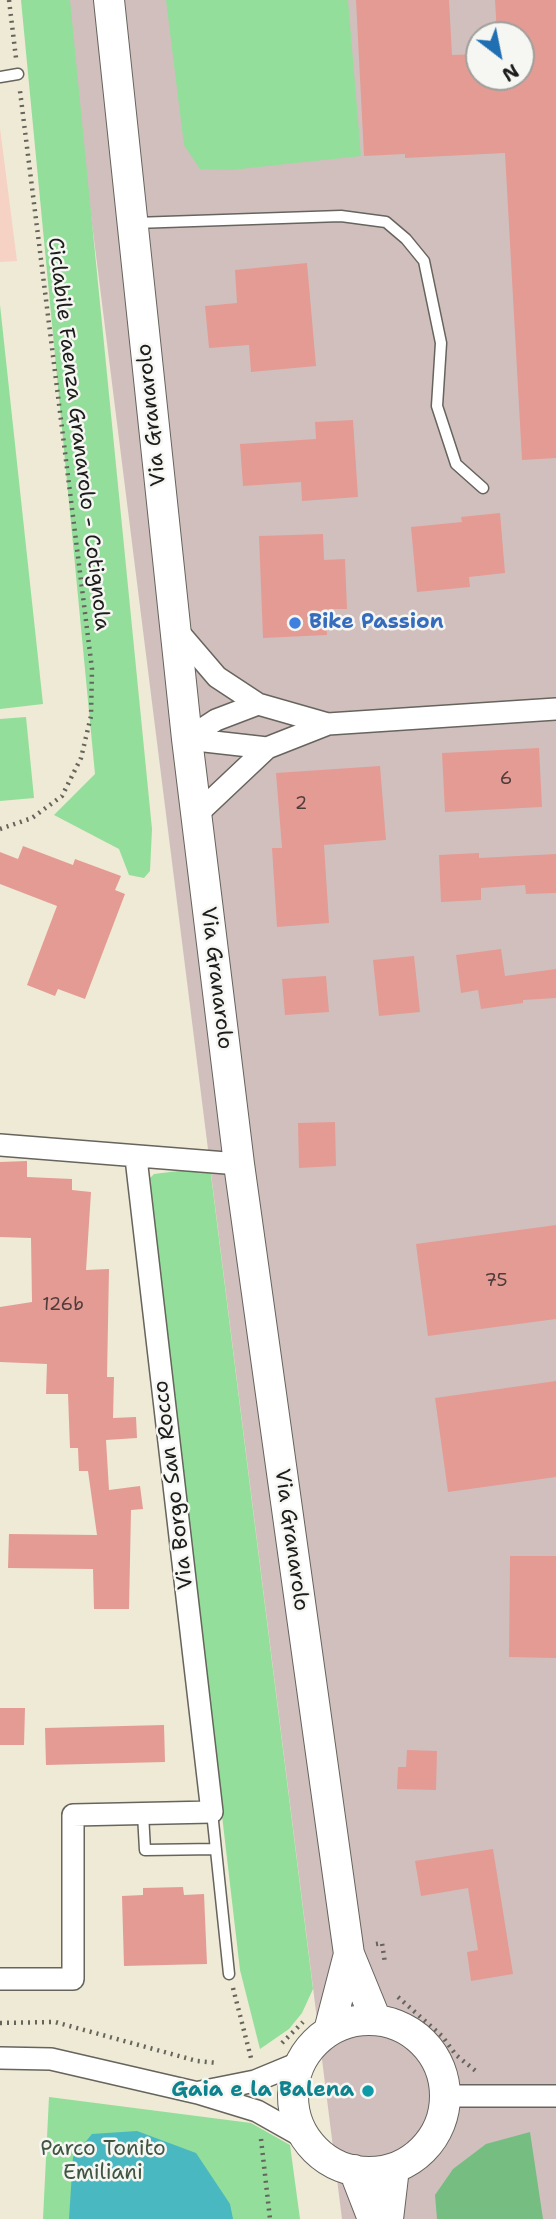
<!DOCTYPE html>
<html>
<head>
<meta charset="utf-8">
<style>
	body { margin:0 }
	#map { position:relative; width:556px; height:2219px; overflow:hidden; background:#eeead5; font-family:"Shantell Sans",sans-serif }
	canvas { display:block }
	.north { position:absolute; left:465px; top:21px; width:70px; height:70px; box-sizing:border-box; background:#f6f6f2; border:2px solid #9f9f9c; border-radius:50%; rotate:148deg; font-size:19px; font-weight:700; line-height:28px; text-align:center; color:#1c1c1c }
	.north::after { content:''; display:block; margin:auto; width:24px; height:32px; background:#1f6fb2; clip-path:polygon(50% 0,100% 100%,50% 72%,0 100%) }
</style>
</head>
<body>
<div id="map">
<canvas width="556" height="2219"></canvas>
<div class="north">N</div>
</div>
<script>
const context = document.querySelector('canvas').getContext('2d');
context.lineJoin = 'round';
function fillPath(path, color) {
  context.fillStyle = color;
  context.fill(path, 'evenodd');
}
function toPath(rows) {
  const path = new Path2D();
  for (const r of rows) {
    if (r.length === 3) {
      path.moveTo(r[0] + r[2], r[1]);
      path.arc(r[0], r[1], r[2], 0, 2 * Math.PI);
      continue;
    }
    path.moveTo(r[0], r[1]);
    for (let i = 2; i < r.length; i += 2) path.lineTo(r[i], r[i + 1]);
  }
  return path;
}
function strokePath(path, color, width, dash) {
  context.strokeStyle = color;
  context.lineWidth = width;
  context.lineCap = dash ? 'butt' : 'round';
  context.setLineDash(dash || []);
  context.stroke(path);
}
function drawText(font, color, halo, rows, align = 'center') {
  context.font = font + ' "Shantell Sans",sans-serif';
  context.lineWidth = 5;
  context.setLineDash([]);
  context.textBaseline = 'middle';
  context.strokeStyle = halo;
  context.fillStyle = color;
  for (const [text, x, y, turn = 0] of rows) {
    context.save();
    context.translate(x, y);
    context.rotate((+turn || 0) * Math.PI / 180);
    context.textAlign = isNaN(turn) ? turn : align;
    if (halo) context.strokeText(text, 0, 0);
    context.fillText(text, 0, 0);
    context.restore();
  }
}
fillPath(toPath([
	[0,128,17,261,0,262]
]), '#f6d2c4');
fillPath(toPath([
	[64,0,556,0,556,2219,342,2219],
	[479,35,521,35,521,77,479,77]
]), '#d1bfbe');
fillPath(toPath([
	[21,0,70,0,152,829,150,871,144,878,129,875,119,849,54,815,95,774],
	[166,0,348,0,361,156,231,170,200,169,184,145],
	[0,305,43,704,0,709],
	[26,717,34,798,0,801,0,719],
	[210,1167,313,1989,302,2013,289,2029,260,2049,240,1970,148,1180,154,1174],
	[49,2097,251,2123,290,2145,300,2219,43,2219]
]), '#93de9a');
fillPath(toPath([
	[530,2132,543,2219,437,2219,435,2195,453,2169,486,2144]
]), '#76bd82');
fillPath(toPath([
	[137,2131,196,2153,230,2204,233,2219,69,2219,73,2157,92,2134]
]), '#49b8c1');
fillPath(toPath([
	[356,0,449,0,452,55,479,54,479,77,521,77,521,35,497,35,495,0,556,0,556,458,522,460,505,153,405,158,405,154,364,156],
	[307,263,316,366,251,372,249,345,209,348,205,306,237,303,235,270],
	[353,420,358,497,302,501,301,482,243,486,240,444,316,439,315,422],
	[500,513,505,573,469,577,470,587,417,592,411,527,462,522,461,517],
	[323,534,324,560,345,559,347,609,326,609,327,635,263,638,259,536],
	[539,748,542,807,445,812,442,753],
	[380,766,386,840,324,845,329,923,277,927,272,848,282,848,276,773],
	[23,846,73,865,75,859,121,876,115,890,125,894,85,999,58,989,55,996,27,985,57,906,0,884,0,852,18,859],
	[479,853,479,858,556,854,556,893,526,894,525,885,481,888,481,900,441,902,439,855],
	[501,949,505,976,556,969,556,998,523,1000,523,1003,481,1009,478,990,461,993,456,955],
	[414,956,420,1012,379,1016,373,960],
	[326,976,329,1012,285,1015,282,979],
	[335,1122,336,1166,299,1168,298,1123],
	[27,1161,27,1177,72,1179,72,1190,91,1192,86,1270,109,1269,107,1377,114,1377,113,1418,136,1417,137,1438,106,1440,109,1490,140,1486,143,1509,131,1510,129,1609,94,1609,93,1569,8,1568,9,1534,97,1535,88,1471,79,1471,78,1448,70,1448,68,1394,46,1394,47,1364,0,1362,0,1307,32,1302,31,1238,0,1237,0,1162],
	[556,1225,556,1319,428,1336,416,1244],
	[556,1381,556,1477,448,1492,435,1398],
	[510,1556,556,1556,556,1658,509,1657],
	[0,1708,25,1708,24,1745,0,1745],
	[164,1725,165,1762,46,1765,45,1728],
	[407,1750,437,1751,436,1790,397,1789,398,1767,406,1767],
	[493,1849,513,1974,471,1981,467,1952,478,1950,468,1888,421,1896,415,1861],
	[183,1887,184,1895,204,1894,207,1964,124,1966,122,1896,143,1895,143,1888]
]), '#e49b94');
const lane = toPath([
	[0,77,18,74],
	[135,223,341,216,386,222,406,239,424,261,441,343,437,406,456,464,483,488],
	[212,1812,229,1974],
	[143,1814,145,1850,216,1849]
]);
const street = toPath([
	[175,628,217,677,258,704,328,724],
	[187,739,267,748],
	[187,739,216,720,258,704],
	[196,815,267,748,328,724,556,709],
	[0,1145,239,1164],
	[0,1979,73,1979,73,1815,212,1812,136,1158],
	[0,2058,51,2059,198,2093,257,2111,305,2138],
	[200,2092,255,2081,301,2062],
	[446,2096,556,2096]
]);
const secondary = toPath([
	[109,0,187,739,239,1164,349,1954,376,2020],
	[369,2096,76],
	[329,2031,349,1954],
	[354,2170,373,2219],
	[388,2219,394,2168]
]);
strokePath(lane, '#66645d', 13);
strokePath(street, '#66645d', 24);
strokePath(secondary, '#66645d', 32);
strokePath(toPath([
	[9,0,16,58],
	[0,829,32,818,62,796,81,758,91,716,92,669,20,91],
	[376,1944,382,1943,385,1963],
	[233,1988,251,2058],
	[398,1997,442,2036,456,2055,477,2072],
	[0,2023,55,2022,197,2061,218,2063],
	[282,2043,303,2022],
	[261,2139,270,2219]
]), '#66645d', 4.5, [2, 5]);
strokePath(lane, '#fff', 10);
strokePath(street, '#fff', 21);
strokePath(secondary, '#fff', 30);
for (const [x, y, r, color] of [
	[295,623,7,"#3f7fe0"],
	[368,2091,7,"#0f9aa8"]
]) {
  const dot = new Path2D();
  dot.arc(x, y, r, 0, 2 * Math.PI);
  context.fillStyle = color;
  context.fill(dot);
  strokePath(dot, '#f6f6f2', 2.5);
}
drawText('18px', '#4e3c3a', null, [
	["6",506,779],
	["2",301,804],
	["75",496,1281],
	["126b",63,1305]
]);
drawText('21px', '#1c1c1c', '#f6f6f2', [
	["Via Granarolo",152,415,-96],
	["Ciclabile Faenza Granarolo - Cotignola",78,434,83],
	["Via Granarolo",216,978,83],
	["Via Borgo San Rocco",174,1485,-97],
	["Via Granarolo",291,1540,82]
]);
drawText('bold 21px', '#366cbe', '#f6f6f2', [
	["Bike Passion",309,623]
], 'left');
drawText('bold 21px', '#0d838f', '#f6f6f2', [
	["Gaia e la Balena",354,2091]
], 'right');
drawText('21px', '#405642', '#f6f6f2', [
	["Parco Tonito",103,2150],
	["Emiliani",103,2174]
]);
</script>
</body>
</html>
